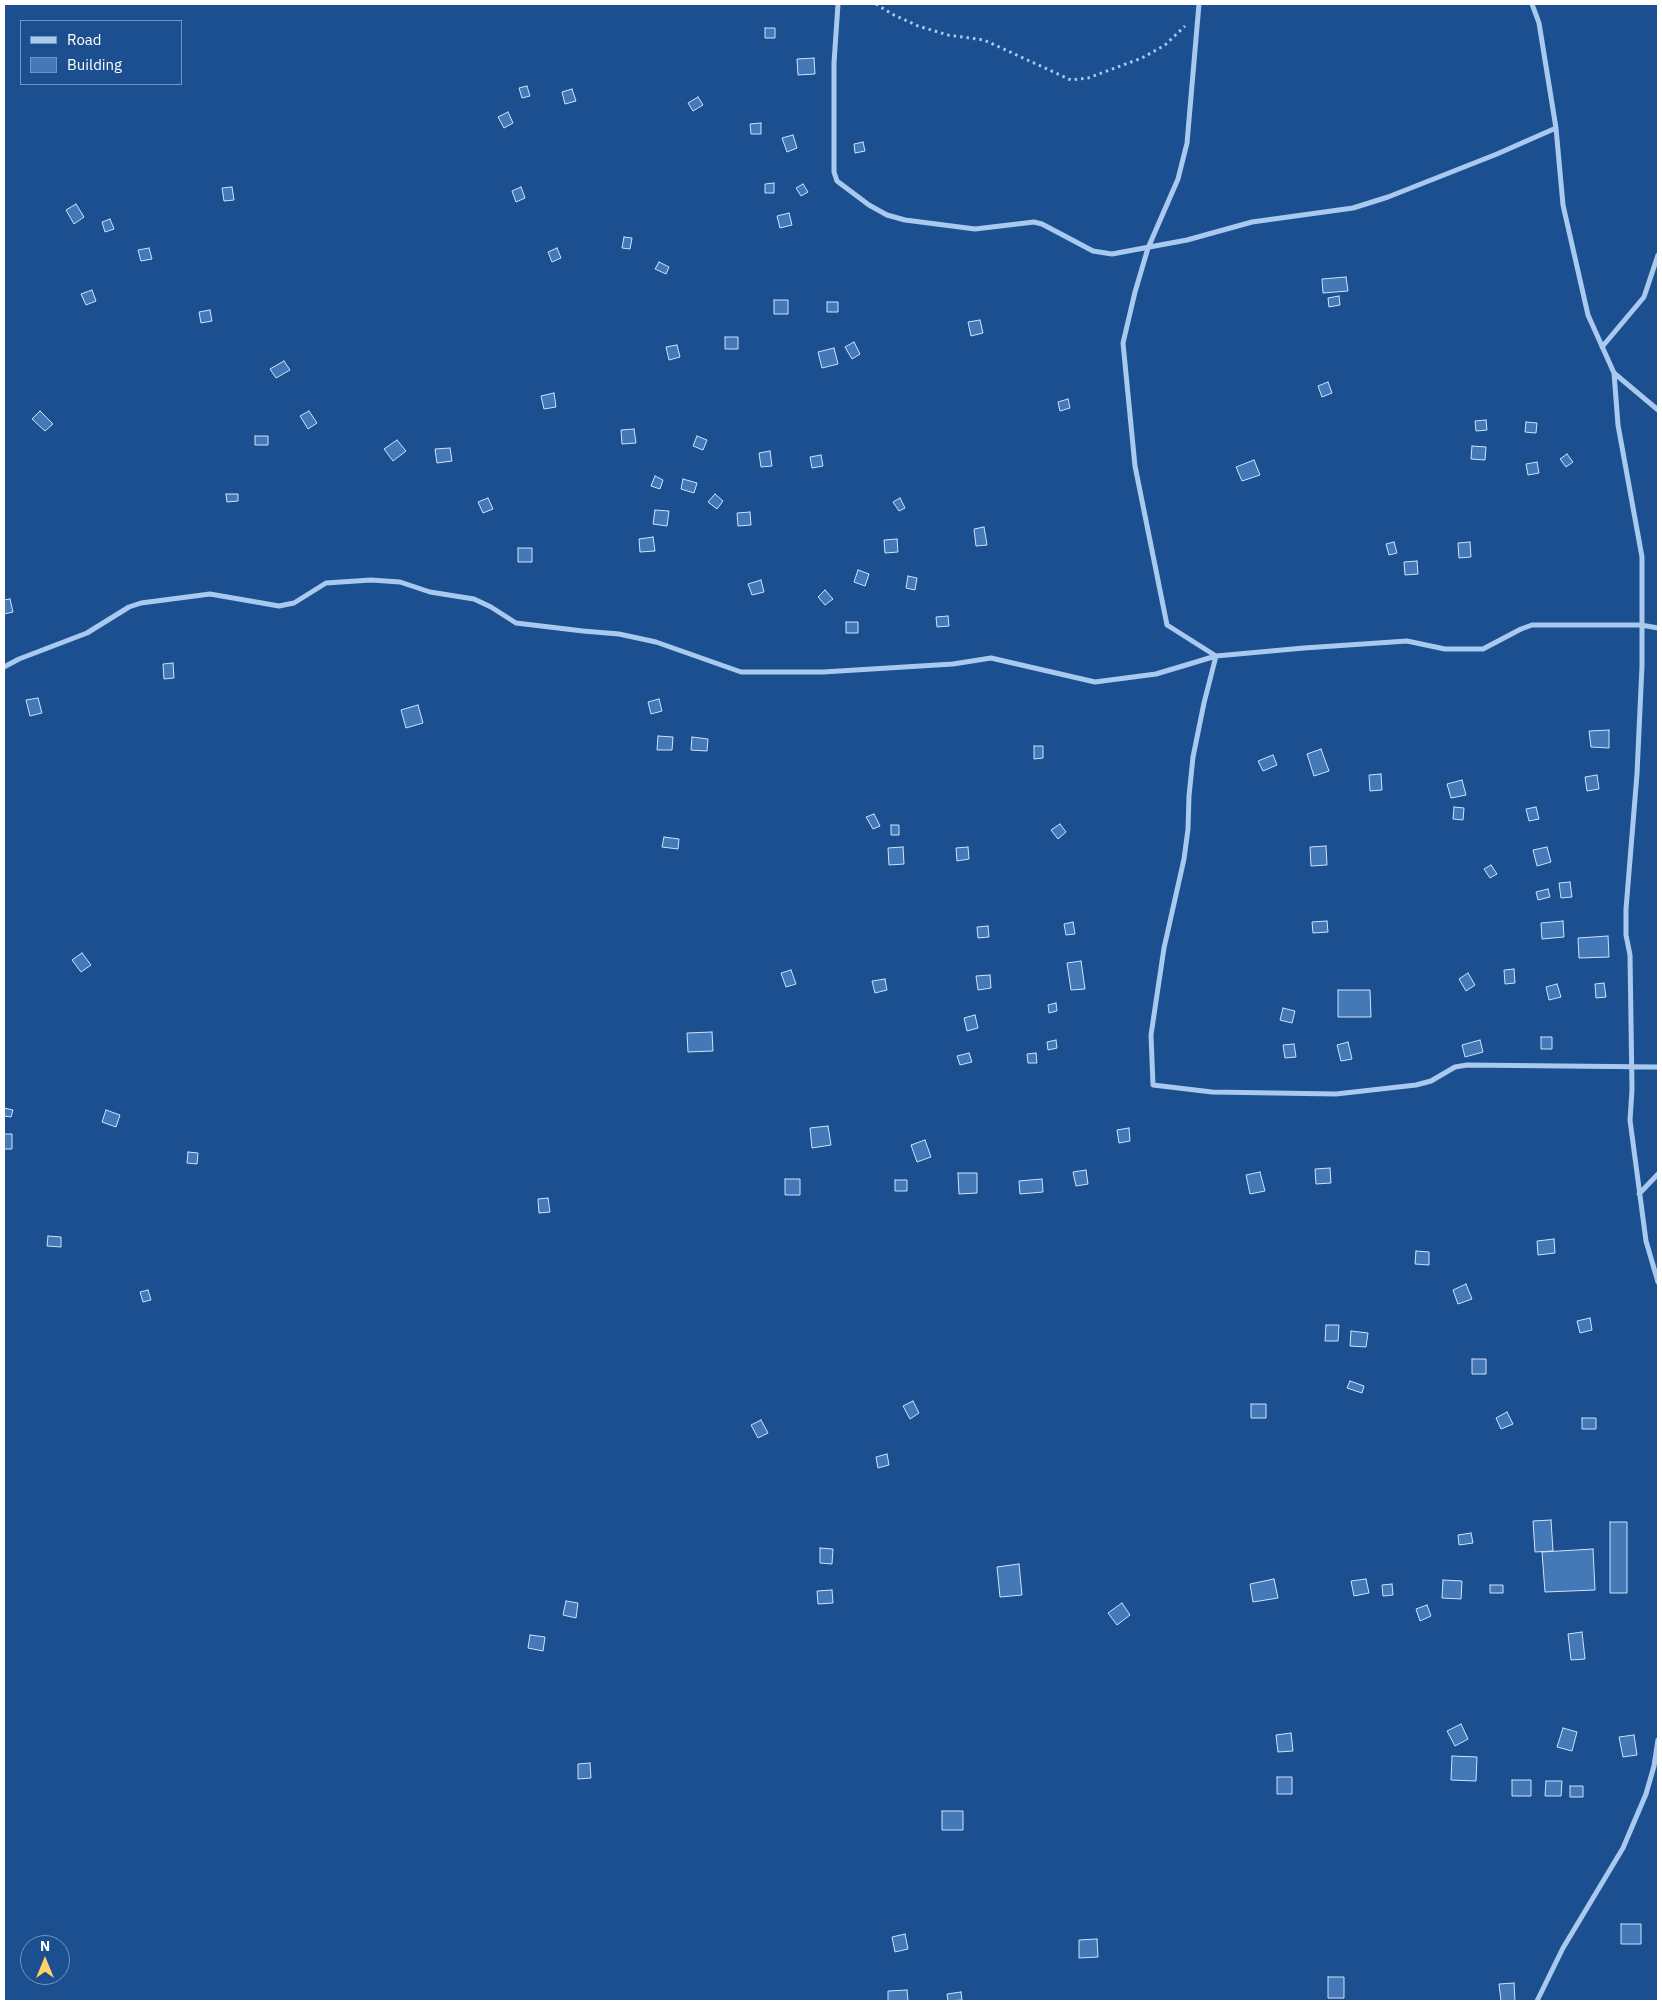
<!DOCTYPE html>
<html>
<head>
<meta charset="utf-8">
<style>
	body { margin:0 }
	#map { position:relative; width:1662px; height:2005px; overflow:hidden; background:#1b4f8f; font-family:"IBM Plex Sans",sans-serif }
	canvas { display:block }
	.frame { position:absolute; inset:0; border:5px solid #fff; pointer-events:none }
	.legend { position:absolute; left:20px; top:20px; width:162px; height:65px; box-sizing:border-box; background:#1b4f8f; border:1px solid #7695bc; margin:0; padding:6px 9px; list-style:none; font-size:15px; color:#fff }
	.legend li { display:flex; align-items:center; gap:10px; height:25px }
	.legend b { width:25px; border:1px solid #7695bc }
	.north { position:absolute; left:20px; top:1935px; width:50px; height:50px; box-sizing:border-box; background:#1b4f8f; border:1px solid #7695bc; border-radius:50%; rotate:0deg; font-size:14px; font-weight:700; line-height:20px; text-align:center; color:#fff }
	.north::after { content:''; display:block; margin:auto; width:18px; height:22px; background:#ffd166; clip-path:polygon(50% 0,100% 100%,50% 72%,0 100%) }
</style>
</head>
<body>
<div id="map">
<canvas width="1662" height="2005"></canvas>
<div class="frame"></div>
<ul class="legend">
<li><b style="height:6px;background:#a9c9ee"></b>Road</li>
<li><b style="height:14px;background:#4478b7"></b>Building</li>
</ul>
<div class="north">N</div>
</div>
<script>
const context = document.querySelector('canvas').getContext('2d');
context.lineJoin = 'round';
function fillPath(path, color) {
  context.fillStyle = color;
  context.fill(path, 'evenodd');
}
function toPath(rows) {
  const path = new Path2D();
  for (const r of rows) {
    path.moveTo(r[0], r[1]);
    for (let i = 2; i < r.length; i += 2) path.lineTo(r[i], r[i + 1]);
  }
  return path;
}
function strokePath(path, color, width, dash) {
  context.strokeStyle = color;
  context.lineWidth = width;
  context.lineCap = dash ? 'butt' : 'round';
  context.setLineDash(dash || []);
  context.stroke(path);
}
const building = toPath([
	[765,28,775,28,775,38,765,38,765,28],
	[814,58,815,74,798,75,797,59,814,58],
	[527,86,530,96,522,98,519,88,527,86],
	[572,89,576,101,565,104,562,92,572,89],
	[698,97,703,105,693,111,688,103,698,97],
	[508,112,513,123,504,128,498,117,508,112],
	[761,123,761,134,751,134,750,124,761,123],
	[793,135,797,148,787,152,782,138,793,135],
	[863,142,865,151,855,153,854,144,863,142],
	[774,183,774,193,765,193,765,184,774,183],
	[803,184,808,192,801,196,796,188,803,184],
	[232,187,234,200,224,201,222,188,232,187],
	[521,187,525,198,516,202,512,191,521,187],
	[76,204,84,217,74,224,66,210,76,204],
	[789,213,792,225,780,228,777,216,789,213],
	[110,219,114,229,105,232,102,222,110,219],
	[624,237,632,238,630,249,622,248,624,237],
	[149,248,152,259,141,261,138,250,149,248],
	[557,248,561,258,552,262,548,252,557,248],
	[659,262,669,267,666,274,655,269,659,262],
	[1346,277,1348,291,1323,293,1322,279,1346,277],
	[92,290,96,301,86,305,81,294,92,290],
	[1339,296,1340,305,1329,307,1328,298,1339,296],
	[774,300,788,300,788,314,774,314,774,300],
	[827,302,838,302,838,312,827,312,827,302],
	[210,310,212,321,201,323,199,312,210,310],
	[980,320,983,333,971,336,968,322,980,320],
	[725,337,738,337,738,349,725,349,725,337],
	[854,342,860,354,852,359,845,347,854,342],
	[677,345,680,357,669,360,666,347,677,345],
	[834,348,838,364,822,368,818,352,834,348],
	[284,361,290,370,276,378,270,369,284,361],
	[1328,382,1332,393,1322,397,1318,386,1328,382],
	[554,393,556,407,544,409,541,396,554,393],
	[1068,399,1070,408,1060,411,1058,402,1068,399],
	[40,411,53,424,45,431,32,419,40,411],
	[309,411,317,423,308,429,300,416,309,411],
	[1486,420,1487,430,1476,431,1475,421,1486,420],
	[1526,422,1537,423,1536,433,1525,432,1526,422],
	[634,429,636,443,622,444,621,430,634,429],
	[255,436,268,436,268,445,255,445,255,436],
	[697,436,707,440,703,450,693,446,697,436],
	[397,440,406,451,393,461,384,449,397,440],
	[1472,446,1486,447,1485,460,1471,459,1472,446],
	[450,448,452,461,437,463,435,449,450,448],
	[770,451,772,466,761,467,759,453,770,451],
	[1567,454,1573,462,1566,467,1560,459,1567,454],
	[821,455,823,466,812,468,810,457,821,455],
	[1254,460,1260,475,1242,481,1236,467,1254,460],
	[1537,462,1539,473,1528,475,1526,464,1537,462],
	[655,476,663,480,660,489,651,486,655,476],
	[683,479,697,483,694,493,681,489,683,479],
	[226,494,238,494,238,501,227,502,226,494],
	[715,494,723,501,717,509,708,502,715,494],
	[488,498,493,509,483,513,478,502,488,498],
	[900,498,905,508,899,511,893,502,900,498],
	[655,510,669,511,667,526,653,524,655,510],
	[750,512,751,525,738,526,737,513,750,512],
	[984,527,987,545,976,546,974,529,984,527],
	[653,537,655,551,640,552,639,539,653,537],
	[897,539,898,552,885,553,884,540,897,539],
	[1394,542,1397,553,1389,555,1386,544,1394,542],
	[1470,542,1471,557,1459,558,1458,543,1470,542],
	[518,548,532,548,532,562,518,562,518,548],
	[1417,561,1418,574,1405,575,1404,562,1417,561],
	[858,570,869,574,865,586,854,582,858,570],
	[908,576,917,578,915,590,906,588,908,576],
	[761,580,764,592,752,595,748,584,761,580],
	[825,590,833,599,825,605,818,597,825,590],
	[10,599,13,612,4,614,4,600,10,599],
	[948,616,949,626,937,627,936,617,948,616],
	[846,622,858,622,858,633,846,633,846,622],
	[173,663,174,678,164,679,163,664,173,663],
	[38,698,42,713,30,716,26,700,38,698],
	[659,699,662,711,651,714,648,702,659,699],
	[418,705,423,723,406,728,401,710,418,705],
	[1609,730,1609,748,1591,747,1589,731,1609,730],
	[658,736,673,737,672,750,657,750,658,736],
	[692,737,708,739,707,751,691,750,692,737],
	[1034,746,1043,746,1043,758,1034,759,1034,746],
	[1321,749,1329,771,1314,776,1307,754,1321,749],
	[1273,755,1277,765,1263,771,1258,761,1273,755],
	[1381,774,1382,790,1370,791,1369,775,1381,774],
	[1597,775,1599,789,1587,791,1585,777,1597,775],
	[1462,780,1466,795,1451,798,1447,784,1462,780],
	[1454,807,1464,808,1463,820,1453,819,1454,807],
	[1536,807,1539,819,1529,821,1526,809,1536,807],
	[874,814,880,826,873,829,866,817,874,814],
	[1060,824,1066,832,1058,839,1051,830,1060,824],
	[891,825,899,825,899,835,891,835,891,825],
	[664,837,679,839,678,849,662,847,664,837],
	[1326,846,1327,865,1311,866,1310,847,1326,846],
	[903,847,904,864,889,865,888,848,903,847],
	[968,847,969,859,957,861,956,848,968,847],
	[1547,847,1551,862,1537,866,1533,850,1547,847],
	[1491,865,1497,874,1490,878,1484,869,1491,865],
	[1570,882,1572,897,1561,898,1559,883,1570,882],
	[1548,889,1550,897,1538,900,1536,892,1548,889],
	[1327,921,1328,932,1313,933,1312,922,1327,921],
	[1563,921,1564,937,1542,939,1541,923,1563,921],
	[1073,922,1075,934,1066,935,1064,924,1073,922],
	[988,926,989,937,978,938,977,927,988,926],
	[1608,936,1609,957,1579,958,1578,938,1608,936],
	[82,953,91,965,81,972,72,960,82,953],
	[1081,961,1085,989,1071,990,1067,963,1081,961],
	[1514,969,1515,983,1505,984,1504,970,1514,969],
	[791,970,796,984,786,987,781,973,791,970],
	[1468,973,1475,985,1466,991,1459,979,1468,973],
	[990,975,991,988,978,990,976,976,990,975],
	[885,979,887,990,875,993,872,981,885,979],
	[1604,983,1606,997,1596,998,1595,984,1604,983],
	[1557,984,1561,997,1549,1000,1546,987,1557,984],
	[1338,990,1370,990,1371,1017,1338,1017,1338,990],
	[1056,1003,1057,1011,1049,1013,1048,1005,1056,1003],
	[1283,1008,1295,1011,1292,1023,1280,1020,1283,1008],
	[975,1015,978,1028,967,1031,964,1018,975,1015],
	[712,1032,713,1051,688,1052,687,1033,712,1032],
	[1541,1037,1552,1037,1552,1049,1541,1049,1541,1037],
	[1056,1040,1057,1048,1048,1050,1047,1042,1056,1040],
	[1480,1040,1483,1052,1465,1057,1462,1045,1480,1040],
	[1348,1042,1352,1059,1341,1061,1337,1045,1348,1042],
	[1294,1044,1296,1057,1285,1058,1283,1045,1294,1044],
	[969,1053,972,1062,960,1065,957,1056,969,1053],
	[1036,1053,1037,1063,1028,1063,1027,1054,1036,1053],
	[4,1108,13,1110,11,1117,4,1116,4,1108],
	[106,1110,120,1115,116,1127,102,1122,106,1110],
	[828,1126,831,1145,812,1148,810,1128,828,1126],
	[1129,1128,1130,1141,1119,1143,1117,1130,1129,1128],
	[4,1134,12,1134,12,1149,4,1149,4,1134],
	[925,1140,931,1157,917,1162,911,1145,925,1140],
	[188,1152,198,1153,197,1164,187,1163,188,1152],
	[1330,1168,1331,1183,1316,1184,1315,1169,1330,1168],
	[1086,1170,1088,1184,1076,1186,1073,1172,1086,1170],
	[1260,1172,1265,1191,1250,1194,1246,1175,1260,1172],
	[958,1173,977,1173,977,1193,959,1194,958,1173],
	[785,1179,800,1179,800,1195,785,1195,785,1179],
	[1042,1179,1043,1192,1020,1194,1019,1181,1042,1179],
	[895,1180,907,1180,907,1191,895,1191,895,1180],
	[548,1198,550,1212,539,1213,538,1199,548,1198],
	[48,1236,61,1237,61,1247,47,1246,48,1236],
	[1554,1239,1555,1253,1538,1255,1537,1241,1554,1239],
	[1416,1251,1429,1252,1429,1265,1415,1264,1416,1251],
	[1466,1284,1472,1299,1458,1304,1453,1290,1466,1284],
	[148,1290,151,1300,143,1302,140,1292,148,1290],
	[1590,1318,1592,1330,1580,1333,1577,1321,1590,1318],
	[1326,1325,1339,1325,1338,1341,1325,1341,1326,1325],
	[1351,1331,1368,1333,1366,1347,1350,1346,1351,1331],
	[1472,1359,1486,1359,1486,1374,1472,1374,1472,1359],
	[1350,1381,1364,1386,1362,1393,1347,1388,1350,1381],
	[913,1401,919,1413,910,1419,903,1406,913,1401],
	[1251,1404,1266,1404,1266,1418,1251,1418,1251,1404],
	[1507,1412,1513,1424,1501,1429,1496,1418,1507,1412],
	[1582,1418,1596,1418,1596,1429,1582,1429,1582,1418],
	[761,1420,768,1433,758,1438,751,1425,761,1420],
	[887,1454,889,1465,878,1468,876,1457,887,1454],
	[1551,1520,1553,1551,1535,1552,1533,1521,1551,1520],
	[1610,1522,1627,1522,1627,1593,1610,1593,1610,1522],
	[1471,1533,1473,1543,1459,1545,1458,1535,1471,1533],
	[820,1548,833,1549,832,1564,820,1563,820,1548],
	[1593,1549,1595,1590,1545,1592,1542,1552,1593,1549],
	[1019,1564,1022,1595,1000,1597,997,1567,1019,1564],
	[1274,1579,1278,1598,1253,1602,1250,1584,1274,1579],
	[1366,1579,1369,1593,1354,1596,1351,1581,1366,1579],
	[1443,1580,1462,1581,1461,1599,1442,1598,1443,1580],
	[1392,1584,1393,1595,1383,1596,1382,1585,1392,1584],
	[1490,1585,1503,1585,1503,1593,1490,1593,1490,1585],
	[832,1590,833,1603,818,1604,817,1591,832,1590],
	[566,1601,578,1603,576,1618,563,1615,566,1601],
	[1122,1603,1130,1615,1117,1625,1108,1613,1122,1603],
	[1427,1605,1431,1616,1420,1621,1416,1609,1427,1605],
	[1582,1632,1585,1659,1571,1660,1568,1634,1582,1632],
	[530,1635,545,1637,543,1651,528,1648,530,1635],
	[1461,1724,1468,1739,1455,1746,1447,1731,1461,1724],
	[1563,1728,1577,1732,1572,1751,1557,1747,1563,1728],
	[1291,1733,1293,1751,1278,1752,1276,1735,1291,1733],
	[1634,1735,1637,1755,1623,1757,1619,1737,1634,1735],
	[1452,1756,1477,1757,1476,1781,1451,1780,1452,1756],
	[590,1763,591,1778,578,1779,578,1764,590,1763],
	[1277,1777,1292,1777,1292,1794,1277,1794,1277,1777],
	[1512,1780,1531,1780,1531,1796,1512,1796,1512,1780],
	[1546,1781,1562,1781,1561,1796,1545,1796,1546,1781],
	[1570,1786,1583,1786,1583,1797,1570,1797,1570,1786],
	[942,1811,963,1811,963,1830,942,1830,942,1811],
	[1621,1924,1641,1924,1641,1944,1621,1944,1621,1924],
	[905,1934,908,1949,895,1952,892,1937,905,1934],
	[1097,1939,1098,1957,1079,1958,1079,1940,1097,1939],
	[1328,1977,1344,1977,1344,1998,1328,1998,1328,1977],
	[1514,1983,1515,2001,1501,2001,1499,1984,1514,1983],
	[907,1990,908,2001,888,2001,888,1991,907,1990],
	[961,1992,962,2000,948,2001,947,1994,961,1992]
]);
fillPath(building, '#4478b7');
strokePath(building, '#cfe3fa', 1);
strokePath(toPath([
	[876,4,892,14,918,26,948,35,984,40,1071,80,1088,78,1142,58,1165,45,1185,26]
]), '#a9c9ee', 3, [2.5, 4]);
strokePath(toPath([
	[838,4,834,63,834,172,837,181,869,205,887,215,905,220,975,229,1034,222,1042,224,1093,251,1112,254,1187,240,1252,222,1353,208,1388,197,1497,154,1556,128],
	[1199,4,1187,143,1178,179,1148,248,1135,292,1123,343,1135,466,1167,625,1216,656,1204,703,1193,757,1189,796,1188,829,1184,859,1164,948,1151,1035,1153,1085,1212,1092,1336,1094,1416,1085,1431,1081,1455,1067,1467,1065,1658,1067],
	[1532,4,1539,23,1556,128,1563,205,1588,315,1614,373,1618,425,1642,557,1642,666,1637,774,1626,909,1626,935,1630,955,1632,1090,1630,1120,1646,1241,1658,1282],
	[1602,347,1644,297,1658,255],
	[1614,373,1658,410],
	[4,667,19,659,87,633,129,607,141,603,210,594,279,606,294,603,326,583,371,580,400,582,430,592,474,599,491,607,516,623,583,631,619,634,656,642,741,672,823,672,953,664,991,658,1095,682,1156,674,1216,656,1304,648,1407,641,1445,649,1483,649,1521,629,1532,625,1641,625,1658,628],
	[1639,1194,1658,1174],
	[1537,2001,1563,1948,1623,1848,1646,1794,1654,1766,1658,1740]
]), '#a9c9ee', 5);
</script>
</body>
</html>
